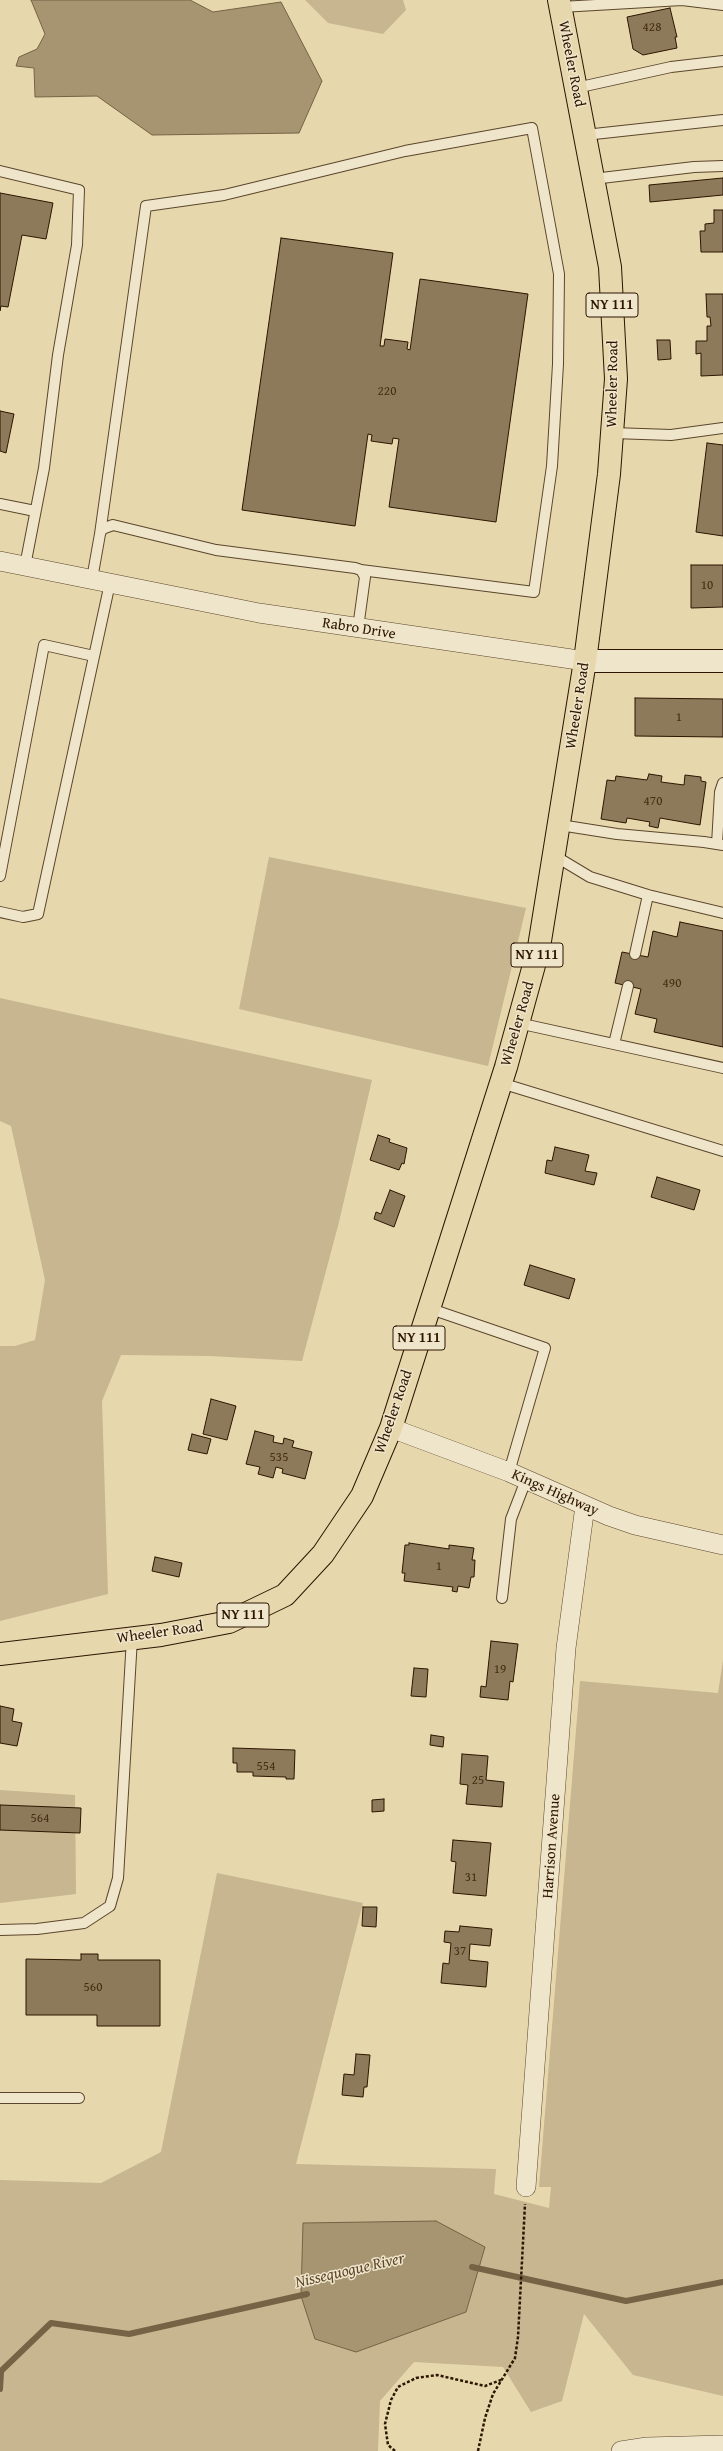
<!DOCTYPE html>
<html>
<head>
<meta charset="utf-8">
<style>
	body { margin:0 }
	canvas { display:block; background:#e6d7ad }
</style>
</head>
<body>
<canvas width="723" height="2451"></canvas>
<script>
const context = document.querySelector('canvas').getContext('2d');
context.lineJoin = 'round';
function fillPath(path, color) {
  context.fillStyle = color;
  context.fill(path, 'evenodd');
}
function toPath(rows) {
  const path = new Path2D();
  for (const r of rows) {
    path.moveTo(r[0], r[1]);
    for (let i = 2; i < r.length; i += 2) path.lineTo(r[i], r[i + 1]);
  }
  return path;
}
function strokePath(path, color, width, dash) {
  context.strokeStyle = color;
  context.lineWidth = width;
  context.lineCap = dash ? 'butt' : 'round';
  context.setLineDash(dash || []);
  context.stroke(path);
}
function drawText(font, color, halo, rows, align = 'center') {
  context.font = font + ' "Gentium Book Plus",serif';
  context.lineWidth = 3;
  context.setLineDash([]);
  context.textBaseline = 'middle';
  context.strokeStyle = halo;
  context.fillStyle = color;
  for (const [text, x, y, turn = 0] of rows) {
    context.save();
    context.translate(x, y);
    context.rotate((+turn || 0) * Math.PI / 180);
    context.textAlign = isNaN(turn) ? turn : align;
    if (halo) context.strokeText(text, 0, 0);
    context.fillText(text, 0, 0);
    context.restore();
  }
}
fillPath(toPath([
	[305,0,403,0,406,10,383,34,328,23],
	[269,857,526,908,488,1066,239,1009],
	[0,998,372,1080,339,1222,302,1361,210,1356,121,1355,102,1401,108,1594,0,1621,0,1346,15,1346,35,1340,45,1280,11,1126,0,1121],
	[723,1660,723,2396,633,2375,584,2314,562,2401,531,2412,503,2367,414,2362,380,2401,378,2451,0,2451,0,2180,101,2183,161,2152,217,1873,363,1903,296,2164,496,2169,494,2194,549,2208,551,2187,539,2187,580,1681,718,1693],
	[0,1790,75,1795,76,1894,0,1903]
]), '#c7b690');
const water = toPath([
	[31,0,190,0,213,12,281,2,322,81,299,133,152,135,97,96,35,97,34,68,16,66,19,57,37,49,45,34,31,0],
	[436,2221,485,2247,466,2312,356,2352,315,2339,301,2296,303,2223,436,2221]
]);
fillPath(water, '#a79572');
strokePath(water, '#766244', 1);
strokePath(toPath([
	[472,2267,626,2301,723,2282],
	[0,2372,51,2323,129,2334,307,2294],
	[0,2389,1,2372]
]), '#766244', 6);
const building = toPath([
	[670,8,677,37,675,37,677,48,643,55,633,49,627,17,670,8],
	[723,178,723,195,650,202,649,185,723,178],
	[0,193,53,203,46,239,22,235,8,307,1,306,0,311,0,193],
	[714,210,723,210,723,252,701,252,700,231,705,231,705,224,714,223,714,210],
	[281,238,393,253,380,346,384,346,385,339,408,342,407,349,410,350,420,279,528,294,496,522,389,507,399,439,393,438,392,444,371,441,372,435,368,434,355,526,242,510,281,238],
	[706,294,723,294,723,375,701,376,701,353,696,354,696,341,707,341,707,326,711,326,710,317,707,317,706,294],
	[657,340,670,340,671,359,658,360,657,340],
	[0,411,14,414,6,453,0,451,0,411],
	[707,443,723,445,723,536,696,532,707,443],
	[691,565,723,565,723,607,691,608,691,565],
	[635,698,723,699,723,737,635,736,635,698],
	[649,774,662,776,661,782,684,785,685,775,701,777,701,781,706,782,700,825,660,818,658,828,649,826,650,822,627,818,626,823,601,819,607,780,615,781,616,776,647,780,649,774],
	[680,922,723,931,723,1047,654,1032,657,1019,635,1014,641,989,615,983,622,952,648,957,653,931,677,937,680,922],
	[378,1135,390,1139,389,1142,407,1148,404,1164,402,1163,399,1170,370,1160,378,1135],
	[555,1147,589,1155,585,1171,597,1173,594,1185,545,1173,547,1160,552,1161,555,1147],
	[657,1177,700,1190,694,1210,651,1197,657,1177],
	[390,1190,405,1196,394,1227,374,1219,376,1212,381,1214,390,1190],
	[530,1265,575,1279,569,1299,524,1285,530,1265],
	[211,1399,236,1406,227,1440,203,1434,211,1399],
	[255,1431,274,1436,273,1442,283,1444,284,1438,294,1441,292,1447,312,1452,305,1479,282,1473,283,1469,276,1467,273,1478,258,1474,260,1467,246,1464,255,1431],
	[192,1434,211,1439,207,1454,188,1450,192,1434],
	[409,1543,449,1549,449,1545,474,1548,472,1560,475,1560,474,1577,471,1577,469,1588,458,1586,457,1592,452,1591,453,1587,404,1581,405,1573,402,1573,405,1545,409,1545,409,1543],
	[155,1557,182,1563,179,1577,152,1571,155,1557],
	[491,1641,518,1644,513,1682,510,1681,508,1700,480,1697,481,1686,486,1687,491,1641],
	[414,1668,428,1669,426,1697,411,1696,414,1668],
	[0,1706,14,1709,12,1721,22,1723,17,1746,0,1743,0,1706],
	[431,1735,444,1737,443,1747,430,1745,431,1735],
	[233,1748,295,1750,294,1779,286,1779,286,1777,253,1776,253,1772,237,1772,237,1763,233,1763,233,1748],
	[462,1754,488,1756,486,1780,504,1782,502,1807,466,1804,468,1785,460,1784,462,1754],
	[384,1799,384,1811,372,1812,372,1800,384,1799],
	[0,1805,81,1808,80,1833,0,1830,0,1805],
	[453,1840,491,1843,486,1896,453,1893,456,1862,451,1861,453,1840],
	[363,1907,377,1907,376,1927,362,1926,363,1907],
	[460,1926,492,1929,490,1946,470,1944,469,1960,488,1962,486,1987,441,1983,443,1963,449,1964,451,1943,444,1942,445,1931,459,1932,460,1926],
	[81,1954,98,1954,98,1960,160,1960,160,2026,97,2026,97,2015,26,2015,26,1959,81,1960,81,1954],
	[356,2054,370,2055,367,2087,364,2087,363,2097,342,2095,344,2074,354,2075,356,2054]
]);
fillPath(building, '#8d7a5a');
strokePath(building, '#2d1500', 1);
const service = toPath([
	[561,7,682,0,723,5],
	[576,88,671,67,723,61],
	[585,135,723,120],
	[0,171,79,190,77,245,58,355,44,468,25,566],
	[593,179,694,167,723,166],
	[613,433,671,435,723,428],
	[0,504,35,511],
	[100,534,146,206,224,195,405,151,532,128,559,274,558,364,552,466,534,592,361,570],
	[92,579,100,534,102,529,113,525,216,550,355,568,361,570,365,577,358,628],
	[560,825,617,834,704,842,723,845],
	[717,844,720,792,723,783],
	[555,856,590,877,648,895,723,913],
	[0,876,44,645,94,656],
	[0,912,23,917,38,914,110,583],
	[635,954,648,895],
	[518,1023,723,1068],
	[614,1044,628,986],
	[501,1083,723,1151],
	[428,1308,545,1348,509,1472],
	[502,1598,511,1519,526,1480],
	[0,1930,37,1929,84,1923,110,1906,118,1878,132,1638],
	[0,2098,79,2098]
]);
const minor = toPath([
	[0,561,259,613,585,661],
	[391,1428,509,1472,609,1516,635,1525,723,1545],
	[526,2187,566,1648,585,1506],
	[621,2451,647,2447,723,2445]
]);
const secondary = toPath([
	[585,661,723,661]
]);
const primary = toPath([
	[0,1654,161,1635,229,1622,285,1595,323,1554,362,1496,391,1428,506,1067,539,947,585,661,609,474,616,379,610,267,559,0]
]);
strokePath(service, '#5b462b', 12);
strokePath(minor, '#5b462b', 20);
strokePath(secondary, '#2d1500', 24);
strokePath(primary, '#2d1500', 24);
strokePath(toPath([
	[395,2451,388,2445,385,2424,391,2400,398,2387,416,2378,437,2375,485,2386,501,2380],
	[478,2451,485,2418,493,2394,515,2358,518,2337,525,2204]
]), '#2d1500', 2.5, [3, 2]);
strokePath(service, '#efe5ca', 10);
strokePath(minor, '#efe5ca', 19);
strokePath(secondary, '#efe5ca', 22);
strokePath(primary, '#e6d7ad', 22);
drawText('13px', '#452e16', null, [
	["428",652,28],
	["220",387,392],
	["10",707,586],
	["1",679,718],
	["470",653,802],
	["490",672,984],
	["535",279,1458],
	["1",439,1567],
	["19",500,1670],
	["554",266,1767],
	["25",478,1781],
	["564",40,1819],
	["31",471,1878],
	["37",460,1952],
	["560",93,1988]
]);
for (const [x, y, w] of [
	[612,305,52],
	[537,955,52],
	[419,1338,52],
	[243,1615,52]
]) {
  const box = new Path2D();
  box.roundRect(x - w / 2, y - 12, w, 24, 3);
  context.fillStyle = '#efe5ca';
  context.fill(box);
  strokePath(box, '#2d1500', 1);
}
drawText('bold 14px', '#2d1500', null, [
	["NY 111",612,305],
	["NY 111",537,955],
	["NY 111",419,1338],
	["NY 111",243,1615]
]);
drawText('15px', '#2d1500', '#efe5ca', [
	["Wheeler Road",571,64,79],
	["Wheeler Road",613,384,-89],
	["Rabro Drive",359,629,9],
	["Wheeler Road",578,706,-81],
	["Wheeler Road",518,1024,-74],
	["Wheeler Road",394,1412,-71],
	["Kings Highway",555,1493,24],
	["Wheeler Road",160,1633,-8],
	["Harrison Avenue",552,1846,-86]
]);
drawText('italic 16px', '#5e482e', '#efe5ca', [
	["Nissequogue River",350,2271,-13]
]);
</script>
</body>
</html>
